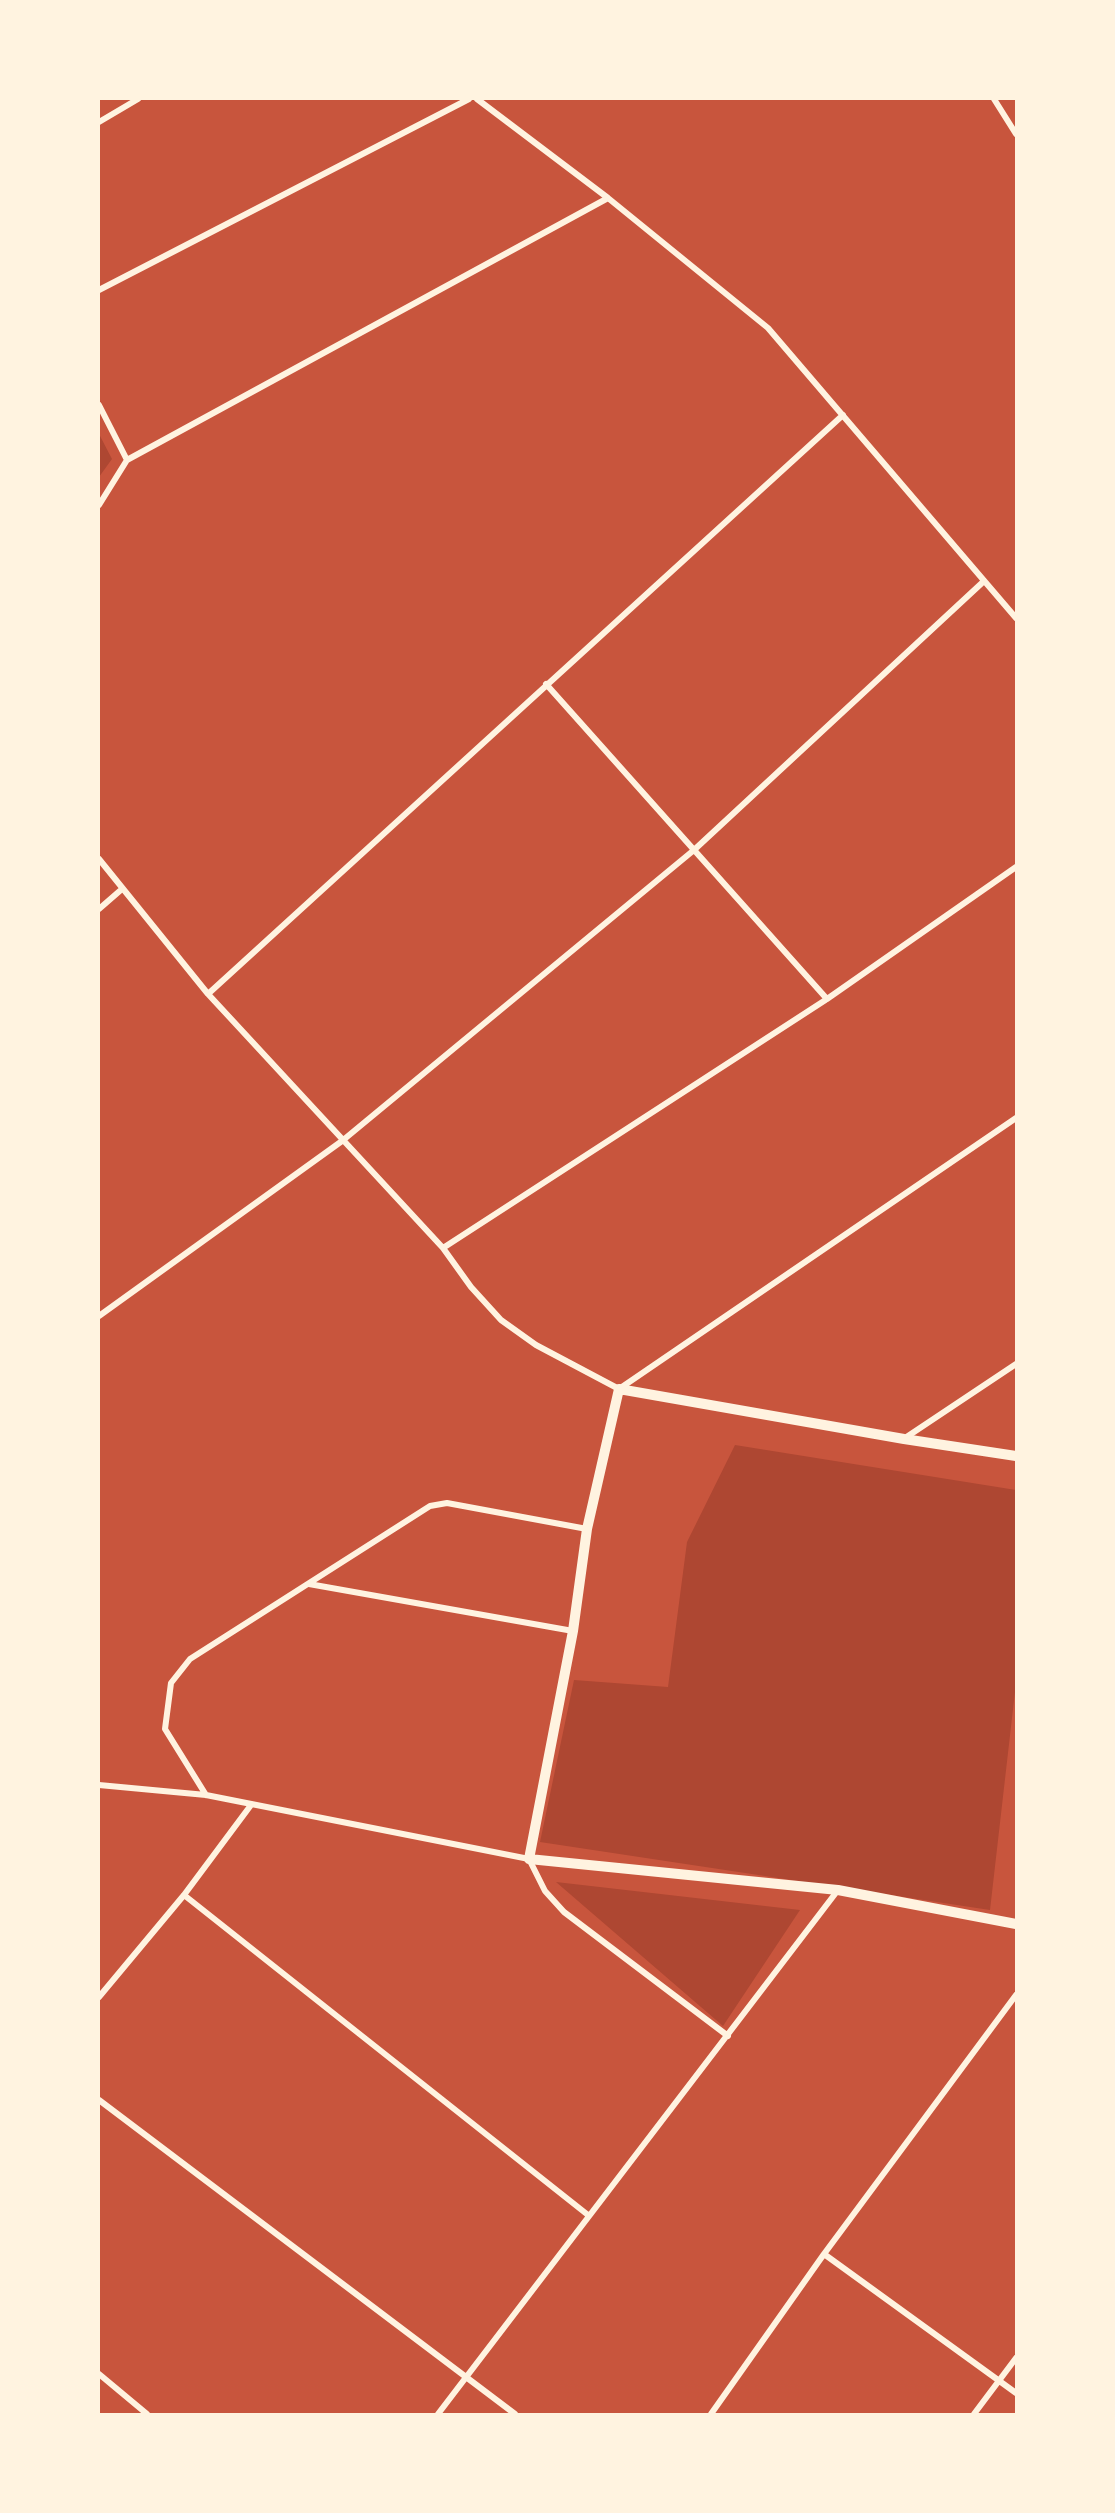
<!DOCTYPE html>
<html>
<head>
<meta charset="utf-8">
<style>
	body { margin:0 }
	#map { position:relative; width:1115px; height:2513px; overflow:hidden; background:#c8553d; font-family:Arial,sans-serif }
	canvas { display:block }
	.frame { position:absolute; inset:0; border:100px solid #fff3e0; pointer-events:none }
</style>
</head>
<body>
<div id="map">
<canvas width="1115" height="2513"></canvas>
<div class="frame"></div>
</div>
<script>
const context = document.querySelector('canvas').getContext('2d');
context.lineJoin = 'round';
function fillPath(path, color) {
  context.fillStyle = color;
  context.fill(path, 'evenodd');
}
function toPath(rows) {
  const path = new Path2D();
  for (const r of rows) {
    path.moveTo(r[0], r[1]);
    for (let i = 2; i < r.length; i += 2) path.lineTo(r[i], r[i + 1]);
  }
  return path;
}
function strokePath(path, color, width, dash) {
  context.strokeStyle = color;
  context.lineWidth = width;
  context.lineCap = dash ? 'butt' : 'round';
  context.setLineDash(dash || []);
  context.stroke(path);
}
fillPath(toPath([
	[99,434,112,459,99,477],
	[735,1445,1016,1490,1016,1683,990,1910,540,1842,574,1680,668,1687,687,1542],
	[556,1882,800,1910,723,2026]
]), '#ae4732');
strokePath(toPath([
	[477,99,608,198,768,328,1016,618],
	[994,99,1016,134],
	[99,122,138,99],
	[99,290,469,99],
	[99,405,127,460],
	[99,505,127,460,608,198],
	[546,684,827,999],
	[99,859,208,994,443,1248,471,1287,501,1320,536,1345,619,1389,1016,1118],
	[99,909,122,889],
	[208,994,843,415],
	[443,1248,827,999,1016,867],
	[99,1316,342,1141,694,850,983,582],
	[905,1438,1016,1364],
	[309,1584,573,1631],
	[99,1785,206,1795,529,1859,545,1891,564,1912,728,2036],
	[206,1795,165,1729,171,1683,190,1659,430,1506,447,1503,587,1529],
	[184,1895,588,2215],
	[99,1997,184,1895,251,1805],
	[99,2100,515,2414],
	[824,2254,1016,2393],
	[99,2374,147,2414],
	[438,2414,838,1890],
	[711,2414,824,2254,1016,1995],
	[974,2414,1016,2358]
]), '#fff3e0', 6);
strokePath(toPath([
	[1016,1456,904,1439,619,1389,587,1529,573,1631,529,1859,838,1890,1016,1924]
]), '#fff3e0', 10);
</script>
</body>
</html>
